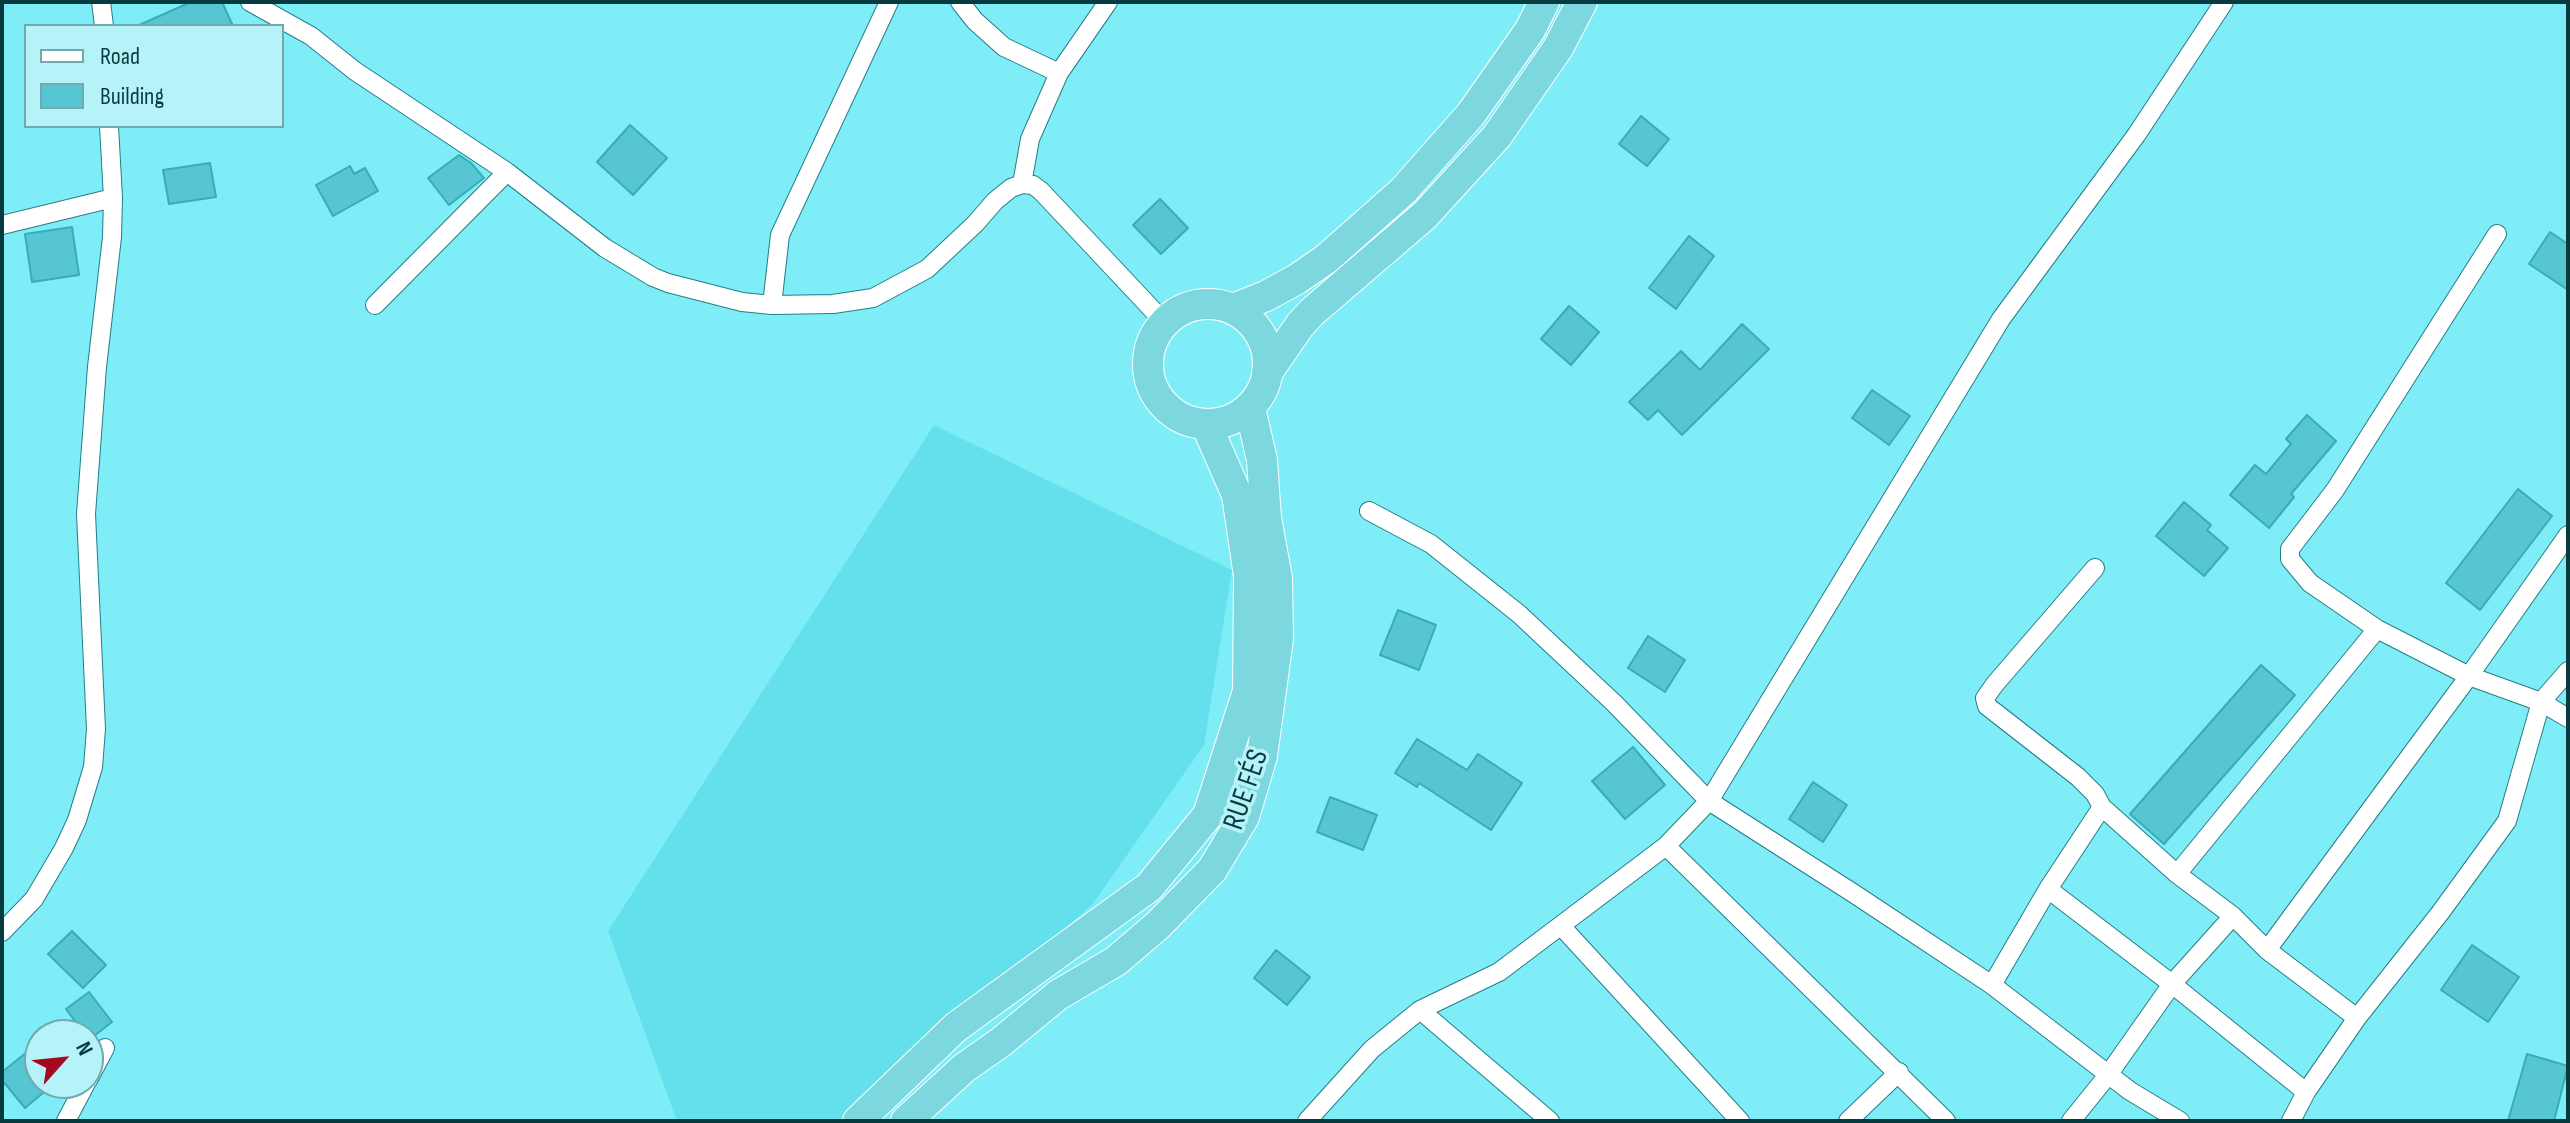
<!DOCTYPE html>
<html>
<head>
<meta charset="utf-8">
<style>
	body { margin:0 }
	#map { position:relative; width:2570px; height:1123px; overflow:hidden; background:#7eedf8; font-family:"Sofia Sans Condensed",sans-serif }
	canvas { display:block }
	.frame { position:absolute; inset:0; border:4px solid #073b3f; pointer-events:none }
	.legend { position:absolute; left:24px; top:24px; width:260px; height:104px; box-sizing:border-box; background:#b6f3f9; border:2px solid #70a9af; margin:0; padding:10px 14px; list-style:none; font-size:24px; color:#073b3f }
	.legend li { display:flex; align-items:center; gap:16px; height:40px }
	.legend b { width:40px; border:2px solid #70a9af }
	.north { position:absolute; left:24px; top:1019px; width:80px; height:80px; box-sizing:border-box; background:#b6f3f9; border:2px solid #70a9af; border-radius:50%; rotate:63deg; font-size:22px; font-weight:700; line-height:32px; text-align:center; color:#073b3f }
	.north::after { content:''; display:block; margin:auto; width:28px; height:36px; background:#a4091f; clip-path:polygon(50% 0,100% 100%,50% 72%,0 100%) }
</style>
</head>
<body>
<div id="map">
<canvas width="2570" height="1123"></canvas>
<div class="frame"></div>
<ul class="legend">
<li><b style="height:10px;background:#fff"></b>Road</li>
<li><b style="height:22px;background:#56c7d2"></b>Building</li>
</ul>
<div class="north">N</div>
</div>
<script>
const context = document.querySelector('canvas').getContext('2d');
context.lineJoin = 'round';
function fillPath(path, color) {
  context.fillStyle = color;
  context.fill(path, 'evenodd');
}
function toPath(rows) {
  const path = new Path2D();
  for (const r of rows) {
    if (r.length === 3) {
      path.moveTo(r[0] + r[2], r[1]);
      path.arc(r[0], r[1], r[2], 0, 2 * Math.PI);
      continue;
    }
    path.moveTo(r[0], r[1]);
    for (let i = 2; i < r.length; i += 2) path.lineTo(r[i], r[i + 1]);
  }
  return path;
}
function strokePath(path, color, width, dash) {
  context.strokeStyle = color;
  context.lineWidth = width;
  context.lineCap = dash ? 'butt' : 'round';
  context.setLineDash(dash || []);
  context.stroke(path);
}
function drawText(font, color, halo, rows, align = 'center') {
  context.font = font + ' "Sofia Sans Condensed",sans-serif';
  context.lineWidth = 7;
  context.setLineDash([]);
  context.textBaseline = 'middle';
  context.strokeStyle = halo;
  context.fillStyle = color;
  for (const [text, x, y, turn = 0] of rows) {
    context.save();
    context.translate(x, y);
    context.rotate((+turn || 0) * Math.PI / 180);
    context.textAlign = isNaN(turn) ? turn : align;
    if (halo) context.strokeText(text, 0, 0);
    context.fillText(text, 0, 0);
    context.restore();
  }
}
fillPath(toPath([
	[934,425,1232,570,1204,745,1092,905,846,1121,677,1121,608,931]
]), '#64e0ec');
const building = toPath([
	[191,2,222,2,233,26,137,26,191,2],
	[1641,116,1669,139,1647,166,1619,144,1641,116],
	[630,125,667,158,633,195,597,162,630,125],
	[459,155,471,163,484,178,449,205,428,178,459,155],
	[210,163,216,197,169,204,163,170,210,163],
	[350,166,354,174,365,168,378,191,333,216,316,185,350,166],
	[1160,199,1188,228,1161,254,1133,225,1160,199],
	[72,227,79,275,32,282,25,234,72,227],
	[2550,232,2568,244,2568,290,2529,264,2550,232],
	[1689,236,1714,256,1676,309,1649,288,1689,236],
	[1569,306,1599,332,1571,365,1541,339,1569,306],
	[1742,324,1769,349,1682,435,1658,410,1648,420,1629,402,1681,351,1700,370,1742,324],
	[1872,390,1910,416,1889,445,1852,418,1872,390],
	[2307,415,2336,441,2291,494,2294,497,2269,528,2230,495,2255,465,2266,474,2291,444,2286,439,2307,415],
	[2518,489,2552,516,2480,610,2446,583,2518,489],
	[2184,502,2211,525,2207,530,2228,548,2204,576,2156,536,2184,502],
	[1398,610,1436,625,1419,670,1380,655,1398,610],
	[1648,636,1685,660,1665,692,1628,668,1648,636],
	[2261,665,2295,695,2164,844,2130,814,2261,665],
	[1417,739,1467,770,1478,754,1522,783,1491,830,1419,783,1417,787,1395,773,1417,739],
	[1633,747,1665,785,1625,819,1592,781,1633,747],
	[1813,782,1847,805,1823,842,1789,819,1813,782],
	[1330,797,1377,815,1363,850,1317,832,1330,797],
	[72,931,106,965,83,988,48,954,72,931],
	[2472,945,2519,977,2488,1022,2441,990,2472,945],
	[1276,950,1310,977,1287,1005,1254,978,1276,950],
	[89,992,112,1022,89,1040,88,1035,85,1035,66,1009,89,992],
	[27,1052,40,1068,40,1083,55,1083,25,1108,2,1080,2,1072,27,1052],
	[2527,1054,2568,1066,2554,1121,2508,1121,2527,1054]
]);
fillPath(building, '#56c7d2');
strokePath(building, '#37adb8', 2);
const minor = toPath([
	[101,2,104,26],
	[250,2,311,36,355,71,507,172,605,248,653,277,668,283,742,302,772,305,833,304,873,298,927,269,975,224,995,201,1011,188,1022,184,1033,185,1041,191,1164,322],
	[960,2,975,21,1004,47,1059,73],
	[1022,184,1030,139,1059,73,1108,2],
	[2,225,113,198],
	[2497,234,2335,490,2290,549,2290,559,2310,583,2377,629,2469,676,2541,702,2568,718],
	[375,305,507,172],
	[772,305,780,235,889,2],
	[1369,511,1431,544,1519,614,1614,703,1709,801,1853,893,1992,985,2130,1091,2180,1121],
	[2095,568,1995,684,1985,698,1987,706,2078,777,2095,794,2102,807,2177,874,2233,916,2267,950,2357,1018],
	[1666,846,1946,1121],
	[2177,874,2377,629],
	[2048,889,2172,984,2306,1092],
	[1562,927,1740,1121],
	[2,932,34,899,64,848,77,820,93,767,96,729,86,514,97,367,112,237,113,198,109,126],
	[2267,950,2469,676,2568,535],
	[1992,985,2048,889,2102,807],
	[1420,1010,1550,1121],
	[88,1080,105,1048],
	[66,1121,86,1083],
	[1307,1121,1372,1049,1420,1010,1499,972,1666,846,1709,801,2001,319,2137,134,2224,2],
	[1848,1121,1899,1072],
	[2071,1121,2108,1075,2172,984,2233,916],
	[2291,1121,2306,1092,2357,1018,2440,913,2507,821,2541,702,2568,671]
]);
const trunk = toPath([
	[1208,364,60],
	[1233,309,1266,296,1297,279,1326,259,1403,191,1471,114,1530,30,1544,2],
	[1267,373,1300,325,1312,312,1425,215,1497,136,1558,48,1582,2],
	[858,1121,956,1027,1149,887,1208,815,1248,691,1249,576,1237,495,1206,424],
	[906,1121,964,1068,1001,1042,1058,995,1116,961,1158,925,1212,870,1244,817,1262,756,1278,639,1277,578,1266,518,1262,460,1250,408]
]);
strokePath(minor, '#247e86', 20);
strokePath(trunk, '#fff', 32);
strokePath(minor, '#fff', 18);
strokePath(trunk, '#7cd7df', 30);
drawText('30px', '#073b3f', '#b6f3f9', [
	["RUE FÉS",1247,790,-71]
]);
</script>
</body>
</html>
